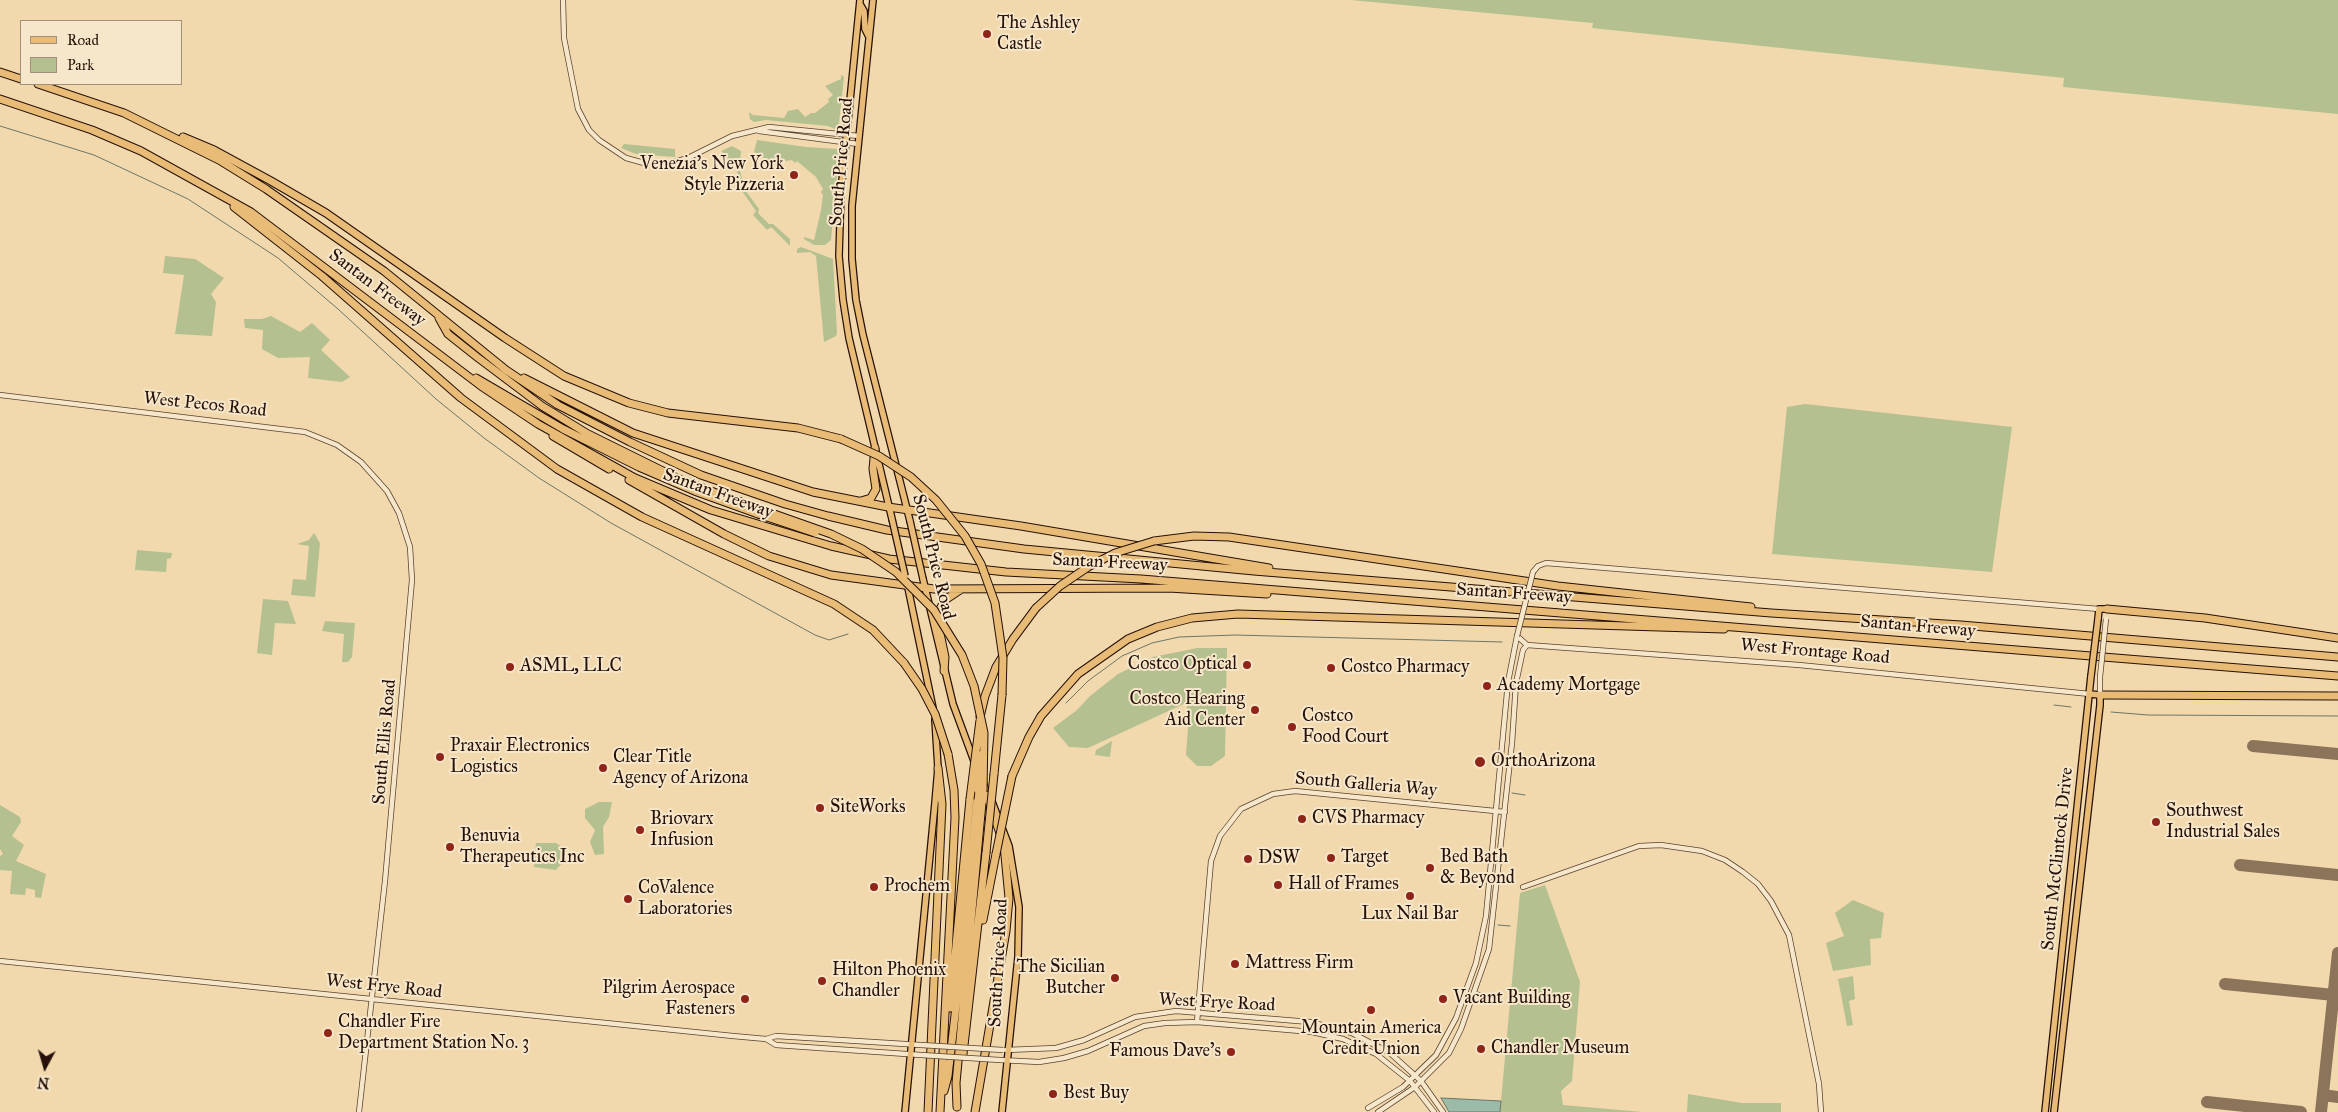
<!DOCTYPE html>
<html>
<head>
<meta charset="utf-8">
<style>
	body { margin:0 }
	#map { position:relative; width:2338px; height:1112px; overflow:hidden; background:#f1d9ad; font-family:"IM FELL Great Primer",serif }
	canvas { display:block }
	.legend { position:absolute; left:20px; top:20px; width:162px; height:65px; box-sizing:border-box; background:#f6e6ca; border:1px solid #a3907c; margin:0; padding:6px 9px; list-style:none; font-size:15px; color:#261008 }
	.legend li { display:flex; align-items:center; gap:10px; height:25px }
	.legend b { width:25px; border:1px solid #a3907c }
	.north { position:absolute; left:20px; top:1042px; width:50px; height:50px; -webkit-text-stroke:4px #f6e6ca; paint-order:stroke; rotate:186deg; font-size:14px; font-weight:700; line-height:20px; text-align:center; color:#261008 }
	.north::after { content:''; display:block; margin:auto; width:18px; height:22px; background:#261008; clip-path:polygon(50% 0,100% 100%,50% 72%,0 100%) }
</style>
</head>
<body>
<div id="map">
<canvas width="2338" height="1112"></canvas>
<ul class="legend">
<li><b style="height:6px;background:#e8bc76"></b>Road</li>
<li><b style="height:14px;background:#b4c08f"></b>Park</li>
</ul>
<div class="north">N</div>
</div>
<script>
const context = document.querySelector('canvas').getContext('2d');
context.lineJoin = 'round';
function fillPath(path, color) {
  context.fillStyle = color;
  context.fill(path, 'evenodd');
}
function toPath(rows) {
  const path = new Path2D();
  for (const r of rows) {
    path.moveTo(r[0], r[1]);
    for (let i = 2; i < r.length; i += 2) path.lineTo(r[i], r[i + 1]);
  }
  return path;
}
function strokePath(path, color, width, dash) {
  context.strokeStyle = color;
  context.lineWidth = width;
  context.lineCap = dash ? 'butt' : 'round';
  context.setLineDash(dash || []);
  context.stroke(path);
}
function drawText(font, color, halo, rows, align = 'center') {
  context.font = font + ' "IM FELL Great Primer",serif';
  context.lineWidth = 4;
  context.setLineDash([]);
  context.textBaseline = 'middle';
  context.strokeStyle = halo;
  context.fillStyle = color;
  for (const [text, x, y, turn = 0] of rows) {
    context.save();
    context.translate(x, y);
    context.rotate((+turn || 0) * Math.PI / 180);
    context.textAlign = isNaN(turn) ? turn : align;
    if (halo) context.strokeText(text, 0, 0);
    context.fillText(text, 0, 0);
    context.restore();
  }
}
fillPath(toPath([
	[1351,0,2338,0,2338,114,2063,87,2064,78,1592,28,1593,23],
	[841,75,844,77,839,124,835,129,828,126,766,120,754,122,750,119,749,112,753,115,784,118,788,111,798,109,805,117,811,113,815,113,829,102,828,99,833,95,825,86,841,79],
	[757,140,806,147,837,149,839,153,831,240,825,245,814,245,804,239,804,237,814,240,821,210,823,195,821,192,823,189,816,177,797,161,795,163,792,160,772,163,771,159,765,161,762,156,754,152],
	[624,144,675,149,675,157,636,154,621,148],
	[732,146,741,151,740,163,732,162,721,151],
	[737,170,740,171,745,190,759,209,758,213,769,224,773,224,790,239,790,246,771,227,767,230,753,215,756,211,742,191],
	[801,247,833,259,837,333,836,336,824,342,816,256,810,252,797,253,797,249],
	[165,256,195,259,224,278,211,294,216,302,212,336,175,334,184,275,163,273],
	[271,316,300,332,312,323,330,340,321,350,350,377,342,382,308,378,310,357,278,358,262,349,263,330,245,328,244,319,262,319],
	[1805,404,2012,427,1992,572,1772,554,1787,407],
	[314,533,320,543,315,597,291,595,293,579,306,580,309,546,297,544,309,540],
	[137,550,172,553,171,558,167,559,166,572,135,570],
	[263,599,288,601,296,624,275,623,272,655,257,653],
	[325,621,355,623,352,657,348,662,342,662,344,634,322,631],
	[1197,648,1227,648,1225,756,1211,766,1197,766,1186,755,1189,715,1186,703,1088,748,1069,747,1053,728,1077,710,1090,696,1118,674,1153,657],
	[1112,741,1110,757,1095,755,1096,750],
	[599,802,612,802,609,817,603,827,604,854,595,855,590,842,595,830,585,818,585,809],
	[0,805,20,817,21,822,12,836,24,845,16,861,46,874,41,898,35,897,35,890,26,888,25,895,10,894,12,871,0,870,0,856,3,854,0,849],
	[536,843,556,843,564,848,563,862,556,870,534,867],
	[1545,885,1580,982,1572,1081,1561,1091,1563,1105,1643,1112,1500,1112,1520,893],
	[1853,900,1884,913,1881,938,1870,939,1871,965,1833,971,1826,943,1844,936,1835,913],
	[1853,976,1855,999,1849,1001,1853,1025,1847,1026,1838,979],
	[1688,1094,1742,1103,1781,1103,1781,1112,1687,1112]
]), '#b4c08f');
const water = toPath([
	[1441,1098,1501,1101,1500,1112,1449,1112,1441,1098]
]);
fillPath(water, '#9bbaa8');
strokePath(water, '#6c7668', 1);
strokePath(toPath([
	[0,126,94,155,188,199,278,258,338,309,436,399,484,438,539,478,611,523,815,635,829,640,848,634],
	[1066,703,1088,681,1122,656,1152,643,1179,637,1235,635,1502,642],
	[2054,705,2071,707],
	[2111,712,2148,715,2338,716],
	[1512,793,1525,795],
	[1498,925,1510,926],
	[1478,992,1493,998]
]), '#6c7668', 1);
strokePath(toPath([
	[2253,746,2338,754],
	[2240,865,2338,875],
	[2225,984,2334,995],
	[2323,1095,2338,1097],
	[2207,1102,2301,1112],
	[2321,1112,2338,953]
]), '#8c745a', 12);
const minor = toPath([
	[563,0,564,38,578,109,589,130,599,140,626,158,644,163,671,163,688,158,732,136,769,127,859,136],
	[759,131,858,144],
	[0,395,305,432,337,445,361,462,387,491,399,513,410,547,412,580,385,881,359,1112],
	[1533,572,1538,566,1546,563,2099,609],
	[1517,636,1527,645],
	[1527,645,1799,665,2090,694],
	[2100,695,2100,677],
	[1523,887,1639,846,1661,845,1702,851,1725,860,1743,872,1758,884,1771,901,1789,935,1819,1084,1821,1112],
	[0,961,733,1036,766,1039,776,1036,921,1045],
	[1197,1022,1211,861,1220,836,1241,809,1273,794,1295,791,1505,812],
	[766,1039,776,1045,921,1055],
	[1006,1050,1056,1048,1084,1040,1135,1017,1176,1011,1310,1022,1352,1033,1390,1053,1421,1081,1443,1112],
	[1000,1060,1039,1062,1064,1058,1088,1051,1144,1026,1165,1023,1197,1022,1312,1032,1343,1039,1376,1054,1410,1081,1434,1112],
	[1368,1108,1403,1087,1436,1055,1456,1018,1476,963,1486,916,1508,682,1517,636],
	[1378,1112,1415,1087,1449,1053,1461,1029,1489,949,1512,743,1516,683,1523,650,1527,645]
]);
const major = toPath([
	[860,0,841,191,839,256,843,300,849,338,892,519],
	[873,0,852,206,852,259,856,300,863,335,910,521],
	[860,4,864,11,865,29,869,37],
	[923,579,953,704,974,761],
	[907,583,933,708],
	[2098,619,2099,609,2107,609],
	[991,799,1009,846,1019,907,1018,957,1002,1112],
	[905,1112,935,803,938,768,935,720],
	[2045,1112,2091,676],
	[2054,1112,2100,705,2100,695,2090,694]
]);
const highway = toPath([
	[0,72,21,79],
	[38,84,124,113,219,160,266,189,384,271,506,370,558,405,630,442,701,475,785,504,828,516,887,530,1024,549,1254,571,1771,613,1961,625,2338,657],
	[0,99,92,130,141,151,251,212,481,386,538,424,635,478,711,510,831,546,889,559,1006,572,1141,579,2338,676],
	[183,137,214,150,271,181,326,213,505,338,564,376,629,403,668,413,798,428,841,439],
	[234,207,322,276,461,398,557,469,642,517,834,604,873,630,904,663],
	[439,318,448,334,477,357,542,406,588,434,681,480,760,509],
	[476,378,563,429,639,467,697,492,758,514],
	[524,378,633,433,813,492,888,507,1021,526,1269,568],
	[553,436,609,469],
	[629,480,724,534,769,556,831,575,934,589,1169,588,1267,594],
	[861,501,871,498,876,489,873,469,875,448],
	[1154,541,1194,536,1229,537,1558,586,1751,607],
	[2107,609,2205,618,2338,638],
	[944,671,945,657,938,624,940,609,945,600,960,590],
	[2100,695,2338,696],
	[980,717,985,696,996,667,1013,639,1036,608],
	[994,774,1002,695],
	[1012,776,1029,737,1041,716,1078,674,1128,639,1157,627,1192,618,1238,614,1724,629],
	[983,920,996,854],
	[950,1008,970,799],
	[963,1054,986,853],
	[944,1091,948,1076,962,954,978,790],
	[957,1107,956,1083,983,792],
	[928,1112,942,804,938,768],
	[940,1112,955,818,954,790,948,754],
	[975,1112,1006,931,1009,898,1004,845,983,784]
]);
strokePath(minor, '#594231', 6);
strokePath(major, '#261008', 8);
strokePath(highway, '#261008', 9);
strokePath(minor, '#f6e6ca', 4.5);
strokePath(major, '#e8bc76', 5.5);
strokePath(highway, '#e8bc76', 7);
const minorBridge = toPath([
	[1517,636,1533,572],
	[2100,677,2106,619],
	[921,1045,1003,1050],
	[921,1055,1000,1060]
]);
const majorBridge = toPath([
	[892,519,905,576],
	[910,521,923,579],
	[2091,676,2098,619]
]);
const highwayBridge = toPath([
	[841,439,879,456,911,477,936,500,965,536,981,564,995,603,1003,658,1002,695],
	[760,509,831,534,862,549,896,572,934,610,962,655,974,686,984,733,983,792],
	[758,514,815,533],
	[1036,608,1060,586,1088,567,1115,553,1154,541],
	[904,663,922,689,935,714,948,754],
	[978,790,980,755],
	[970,799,980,720],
	[986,853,994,774],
	[996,854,1012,776]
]);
strokePath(minorBridge, '#594231', 6, []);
strokePath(majorBridge, '#261008', 8, []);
strokePath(highwayBridge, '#261008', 9, []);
strokePath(minorBridge, '#f6e6ca', 4.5);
strokePath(majorBridge, '#e8bc76', 5.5);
strokePath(highwayBridge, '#e8bc76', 7);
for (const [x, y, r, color] of [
	[987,34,5,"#8f2418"],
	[794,175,5,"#8f2418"],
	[1247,665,5,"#8f2418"],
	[510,667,5,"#8f2418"],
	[1331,668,5,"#8f2418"],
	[1487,686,5,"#8f2418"],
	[1255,710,5,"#8f2418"],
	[1292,727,5,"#8f2418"],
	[440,757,5,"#8f2418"],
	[1480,762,6,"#8f2418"],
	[603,768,5,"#8f2418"],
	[820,808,5,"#8f2418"],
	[1302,819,5,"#8f2418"],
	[2156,822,5,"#8f2418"],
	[640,830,5,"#8f2418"],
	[450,847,5,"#8f2418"],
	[1331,858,5,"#8f2418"],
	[1248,859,5,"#8f2418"],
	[1430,868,5,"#8f2418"],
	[1278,885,5,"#8f2418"],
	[874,887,5,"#8f2418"],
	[1410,896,5,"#8f2418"],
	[628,899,5,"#8f2418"],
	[1235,964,5,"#8f2418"],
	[1115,978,5,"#8f2418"],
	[822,981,5,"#8f2418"],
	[745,999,5,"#8f2418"],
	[1443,999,5,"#8f2418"],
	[1371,1010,5,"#8f2418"],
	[328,1033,5,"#8f2418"],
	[1481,1049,5,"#8f2418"],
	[1231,1052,5,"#8f2418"],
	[1053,1094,5,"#8f2418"]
]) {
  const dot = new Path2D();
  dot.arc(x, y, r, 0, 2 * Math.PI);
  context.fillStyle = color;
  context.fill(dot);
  strokePath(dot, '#f6e6ca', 2);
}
drawText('18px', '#261008', '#f6e6ca', [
	["The Ashley",997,24],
	["Castle",997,45],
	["Venezia's New York",784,165,"right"],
	["Style Pizzeria",784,186,"right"],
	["Costco Optical",1237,665,"right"],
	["ASML, LLC",520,667],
	["Costco Pharmacy",1341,668],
	["Academy Mortgage",1497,686],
	["Costco Hearing",1245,700,"right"],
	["Aid Center",1245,721,"right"],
	["Costco",1302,717],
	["Food Court",1302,738],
	["Praxair Electronics",450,747],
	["Logistics",450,768],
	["Clear Title",613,758],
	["Agency of Arizona",613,779],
	["OrthoArizona",1491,762],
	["SiteWorks",830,808],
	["Southwest",2166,812],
	["Industrial Sales",2166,833],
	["CVS Pharmacy",1312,819],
	["Briovarx",650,820],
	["Infusion",650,841],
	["Benuvia",460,837],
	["Therapeutics Inc",460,858],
	["Target",1341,858],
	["Bed Bath",1440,858],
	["& Beyond",1440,879],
	["DSW",1258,859],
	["Hall of Frames",1288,885],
	["Prochem",884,887],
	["CoValence",638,889],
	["Laboratories",638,910],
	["Lux Nail Bar",1410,915,"center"],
	["Mattress Firm",1245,964],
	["The Sicilian",1105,968,"right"],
	["Butcher",1105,989,"right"],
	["Hilton Phoenix",832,971],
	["Chandler",832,992],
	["Pilgrim Aerospace",735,989,"right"],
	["Fasteners",735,1010,"right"],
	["Vacant Building",1453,999],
	["Chandler Fire",338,1023],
	["Department Station No. 3",338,1044],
	["Mountain America",1371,1029,"center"],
	["Credit Union",1371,1050,"center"],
	["Chandler Museum",1491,1049],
	["Famous Dave's",1221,1052,"right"],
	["Best Buy",1063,1094]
], 'left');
drawText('18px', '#261008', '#f6e6ca', [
	["South Price Road",842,162,-85],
	["Santan Freeway",377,288,37],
	["West Pecos Road",205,405,6],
	["Santan Freeway",718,494,20],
	["South Price Road",933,557,76],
	["Santan Freeway",1110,563,3],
	["Santan Freeway",1514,594,4],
	["Santan Freeway",1918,627,5],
	["West Frontage Road",1815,652,5],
	["South Ellis Road",385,742,-85],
	["South Galleria Way",1366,785,5],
	["South McClintock Drive",2058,859,-84],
	["South Price Road",999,963,-87],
	["West Frye Road",384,987,6],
	["West Frye Road",1217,1003,3]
]);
</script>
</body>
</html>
